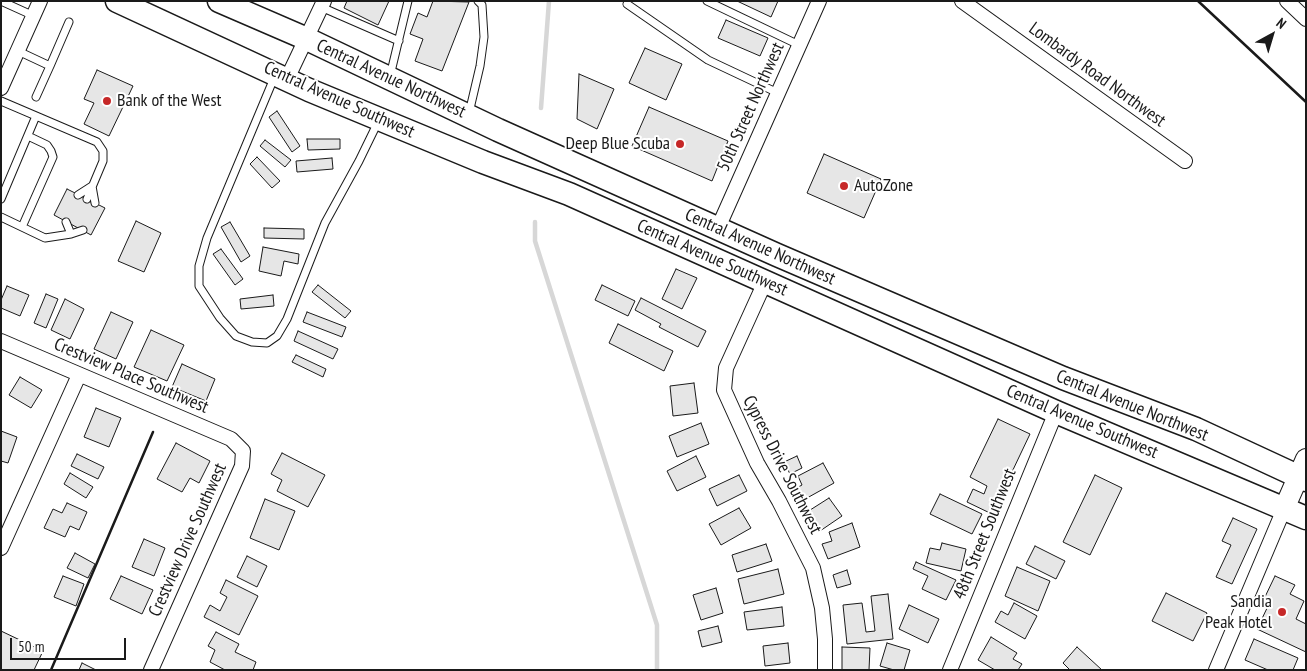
<!DOCTYPE html>
<html>
<head>
<meta charset="utf-8">
<style>
	body { margin:0 }
	#map { position:relative; width:1307px; height:671px; overflow:hidden; background:#fff; font-family:"PT Sans Narrow",sans-serif }
	canvas { display:block }
	.frame { position:absolute; inset:0; border:2px solid #1a1a1a; pointer-events:none }
	.north { position:absolute; left:1247px; top:10px; width:50px; height:50px; -webkit-text-stroke:4px #fff; paint-order:stroke; rotate:39deg; font-size:14px; font-weight:700; line-height:20px; text-align:center; color:#1a1a1a }
	.north::after { content:''; display:block; margin:auto; width:18px; height:22px; background:#1a1a1a; clip-path:polygon(50% 0,100% 100%,50% 72%,0 100%) }
	.scale { position:absolute; left:10px; top:638px; width:116px; height:22px; box-sizing:border-box; border:2px solid #1a1a1a; border-top:0; padding-left:6px; font-size:15px; line-height:18px; white-space:nowrap; color:#1a1a1a; -webkit-text-stroke:4px #fff; paint-order:stroke }
</style>
</head>
<body>
<div id="map">
<canvas width="1307" height="671"></canvas>
<div class="frame"></div>
<div class="north">N</div>
<div class="scale">50 m</div>
</div>
<script>
const context = document.querySelector('canvas').getContext('2d');
context.lineJoin = 'round';
function toPath(rows) {
  const path = new Path2D();
  for (const r of rows) {
    path.moveTo(r[0], r[1]);
    for (let i = 2; i < r.length; i += 2) path.lineTo(r[i], r[i + 1]);
  }
  return path;
}
function strokePath(path, color, width, dash) {
  context.strokeStyle = color;
  context.lineWidth = width;
  context.lineCap = dash ? 'butt' : 'round';
  context.setLineDash(dash || []);
  context.stroke(path);
}
function fillPath(path, color) {
  context.fillStyle = color;
  context.fill(path, 'evenodd');
}
function drawText(font, color, halo, rows, align = 'center') {
  context.font = font + ' "PT Sans Narrow",sans-serif';
  context.lineWidth = 4;
  context.setLineDash([]);
  context.textBaseline = 'middle';
  context.strokeStyle = halo;
  context.fillStyle = color;
  for (const [text, x, y, turn = 0] of rows) {
    context.save();
    context.translate(x, y);
    context.rotate((+turn || 0) * Math.PI / 180);
    context.textAlign = isNaN(turn) ? turn : align;
    if (halo) context.strokeText(text, 0, 0);
    context.fillText(text, 0, 0);
    context.restore();
  }
}
strokePath(toPath([
	[541,108,549,1],
	[535,222,535,241,657,625,657,670]
]), '#d7d7d7', 4.5);
const building = toPath([
	[347,1,389,1,378,25,344,8,347,1],
	[433,1,469,2,442,71,415,61,423,39,410,34,418,13,427,17,433,1],
	[737,1,778,1,771,17,737,1],
	[726,20,768,38,760,56,718,38,726,20],
	[645,48,682,64,666,100,629,83,645,48],
	[97,70,133,86,109,136,84,124,94,103,84,99,97,70],
	[579,74,614,89,597,129,577,119,579,74],
	[649,107,728,141,712,181,632,146,649,107],
	[277,111,300,146,292,152,269,117,277,111],
	[307,139,340,139,340,149,308,150,307,139],
	[265,140,291,160,285,167,260,146,265,140],
	[824,154,881,179,864,218,807,193,824,154],
	[257,157,280,181,272,188,250,164,257,157],
	[332,158,333,169,297,172,296,161,332,158],
	[67,189,105,208,91,235,54,215,67,189],
	[136,221,161,233,144,272,118,261,136,221],
	[230,222,250,256,241,262,221,227,230,222],
	[264,228,304,229,304,239,264,238,264,228],
	[263,247,299,254,298,264,284,261,281,276,259,271,263,247],
	[221,249,243,279,235,285,213,254,221,249],
	[676,269,697,278,682,309,662,299,676,269],
	[318,285,351,311,345,318,312,292,318,285],
	[602,285,635,301,628,316,595,300,602,285],
	[7,286,29,295,20,316,1,308,1,300,7,286],
	[46,294,58,299,46,328,34,323,46,294],
	[273,295,274,306,241,309,240,299,273,295],
	[641,298,706,331,698,347,659,327,661,324,635,310,641,298],
	[65,299,84,309,70,339,51,330,65,299],
	[111,312,133,322,116,359,94,349,111,312],
	[307,312,346,327,342,337,303,322,307,312],
	[618,324,673,351,664,371,609,343,618,324],
	[151,330,184,345,167,381,134,367,151,330],
	[298,331,338,349,333,359,294,341,298,331],
	[296,355,326,369,323,377,292,362,296,355],
	[182,364,215,379,206,401,172,387,182,364],
	[20,377,42,390,31,408,9,395,20,377],
	[694,383,698,413,673,416,670,386,694,383],
	[96,408,121,418,109,447,84,437,96,408],
	[998,419,1030,434,992,514,967,502,973,489,984,494,987,486,970,477,998,419],
	[701,423,709,444,677,457,669,436,701,423],
	[1,431,17,437,8,463,1,461,1,431],
	[176,443,210,461,199,483,190,478,182,492,157,479,176,443],
	[282,453,325,475,308,507,277,491,282,480,271,474,282,453],
	[77,454,104,467,98,479,71,466,77,454],
	[696,456,706,477,677,491,667,471,696,456],
	[797,456,802,468,790,474,784,462,797,456],
	[823,463,834,483,798,503,791,491,802,485,798,476,823,463],
	[70,473,93,487,86,498,64,484,70,473],
	[739,475,747,491,717,506,709,489,739,475],
	[1095,475,1122,488,1090,555,1063,542,1095,475],
	[940,494,982,514,972,534,930,514,940,494],
	[829,498,842,516,820,531,807,512,829,498],
	[265,499,295,511,279,550,250,538,265,499],
	[67,503,87,512,79,530,70,526,65,537,44,528,53,509,62,513,67,503],
	[739,508,751,528,721,545,709,524,739,508],
	[1233,518,1257,529,1232,584,1216,577,1231,545,1222,541,1233,518],
	[852,523,860,547,828,559,822,544,832,541,829,532,852,523],
	[144,539,165,548,154,576,132,567,144,539],
	[942,543,966,549,961,571,926,563,930,548,940,550,942,543],
	[766,544,772,561,737,572,732,555,766,544],
	[1035,546,1065,561,1056,579,1026,564,1035,546],
	[75,553,95,564,88,578,67,568,75,553],
	[247,556,267,566,257,587,237,577,247,556],
	[916,562,956,580,946,600,922,589,928,576,913,569,916,562],
	[1017,567,1050,581,1038,611,1005,596,1017,567],
	[778,569,784,594,744,604,738,579,778,569],
	[847,570,851,584,837,588,833,575,847,570],
	[63,576,84,584,76,606,54,597,63,576],
	[121,576,153,590,142,614,110,599,121,576],
	[1275,576,1295,585,1290,594,1304,601,1296,619,1306,624,1306,652,1257,629,1269,604,1263,601,1275,576],
	[226,580,258,596,239,635,204,617,210,605,220,611,227,597,220,593,226,580],
	[716,588,723,613,701,620,693,595,716,588],
	[1166,593,1207,613,1193,641,1152,621,1166,593],
	[888,594,893,639,847,644,843,605,862,603,866,632,875,631,871,596,888,594],
	[1014,603,1037,616,1025,639,995,622,1001,611,1008,615,1014,603],
	[909,605,939,619,928,643,899,629,909,605],
	[782,607,784,626,747,630,744,612,782,607],
	[718,626,722,642,702,647,698,631,718,626],
	[1,631,43,651,34,670,1,670,1,631],
	[216,632,239,644,235,652,256,662,253,670,225,670,210,662,215,650,208,646,216,632],
	[991,637,1017,653,1013,659,1022,664,1018,670,995,670,978,660,991,637],
	[1254,639,1298,658,1293,670,1268,670,1245,660,1254,639],
	[788,643,790,663,765,666,763,646,788,643],
	[887,643,910,650,904,670,894,670,880,666,887,643],
	[842,647,870,648,869,670,842,670,842,647],
	[1077,647,1102,670,1070,670,1063,663,1077,647],
	[82,663,96,670,79,670,82,663]
]);
fillPath(building, '#e6e6e6');
strokePath(building, '#1a1a1a', 1);
const lane = toPath([
	[1,1,34,16],
	[707,1,799,45],
	[627,4,708,60,778,93],
	[321,7,399,41],
	[18,51,50,66,69,22],
	[390,76,408,1],
	[274,78,207,238,199,266,199,286,220,318,236,336,252,342,267,343,277,336,287,319,325,223,359,161,378,122],
	[36,97,50,66],
	[1,101,97,142,103,151,103,161,87,199],
	[469,113,480,66,484,37,482,5,478,1],
	[92,186,95,203],
	[78,195,92,186],
	[1,199,36,116],
	[1,217,45,238,71,234,83,230],
	[66,222,71,234],
	[22,227,53,157,51,151,47,145,28,136]
]);
const street = toPath([
	[962,1,1185,161],
	[1287,1,1306,19],
	[287,79,324,1],
	[1,88,40,1],
	[718,228,819,1],
	[765,282,726,368,724,390,757,463,779,501,813,568,822,608,825,639,825,670],
	[1,341,231,439,243,451,242,466,151,670],
	[1,548,79,375],
	[950,670,1056,412],
	[1216,670,1284,509]
]);
const secondary = toPath([
	[1284,509,1306,459]
]);
const primary = toPath([
	[117,1,309,90,483,162,569,194,1056,412,1306,518],
	[219,1,307,39,498,130,777,255,1063,378,1196,429,1306,480]
]);
strokePath(lane, '#1a1a1a', 9);
strokePath(street, '#1a1a1a', 16);
strokePath(secondary, '#1a1a1a', 22);
strokePath(primary, '#1a1a1a', 25);
strokePath(lane, '#fff', 7);
strokePath(street, '#fff', 14);
strokePath(secondary, '#fff', 20);
strokePath(primary, '#fff', 22);
strokePath(toPath([
	[1198,1,1306,102],
	[51,670,153,432]
]), '#1a1a1a', 2.5);
for (const [x, y, r, color] of [
	[107,101,5,"#c62828"],
	[680,144,5,"#c62828"],
	[844,186,5,"#c62828"],
	[1282,612,5,"#c62828"]
]) {
  const dot = new Path2D();
  dot.arc(x, y, r, 0, 2 * Math.PI);
  context.fillStyle = color;
  context.fill(dot);
  strokePath(dot, '#fff', 2);
}
drawText('18px', '#1a1a1a', '#fff', [
	["Lombardy Road Northwest",1097,75,36],
	["Central Avenue Northwest",391,79,25],
	["Central Avenue Southwest",339,100,24],
	["50th Street Northwest",751,107,-66],
	["Central Avenue Northwest",760,247,24],
	["Central Avenue Southwest",712,258,24],
	["Crestview Place Southwest",131,376,23],
	["Central Avenue Northwest",1132,406,22],
	["Central Avenue Southwest",1082,422,23],
	["Cypress Drive Southwest",782,465,63],
	["48th Street Southwest",985,534,-68],
	["Crestview Drive Southwest",188,540,-66]
]);
drawText('18px', '#1a1a1a', '#fff', [
	["Bank of the West",117,101],
	["Deep Blue Scuba",670,144,"right"],
	["AutoZone",854,186],
	["Sandia",1272,602,"right"],
	["Peak Hotel",1272,623,"right"]
], 'left');
</script>
</body>
</html>
